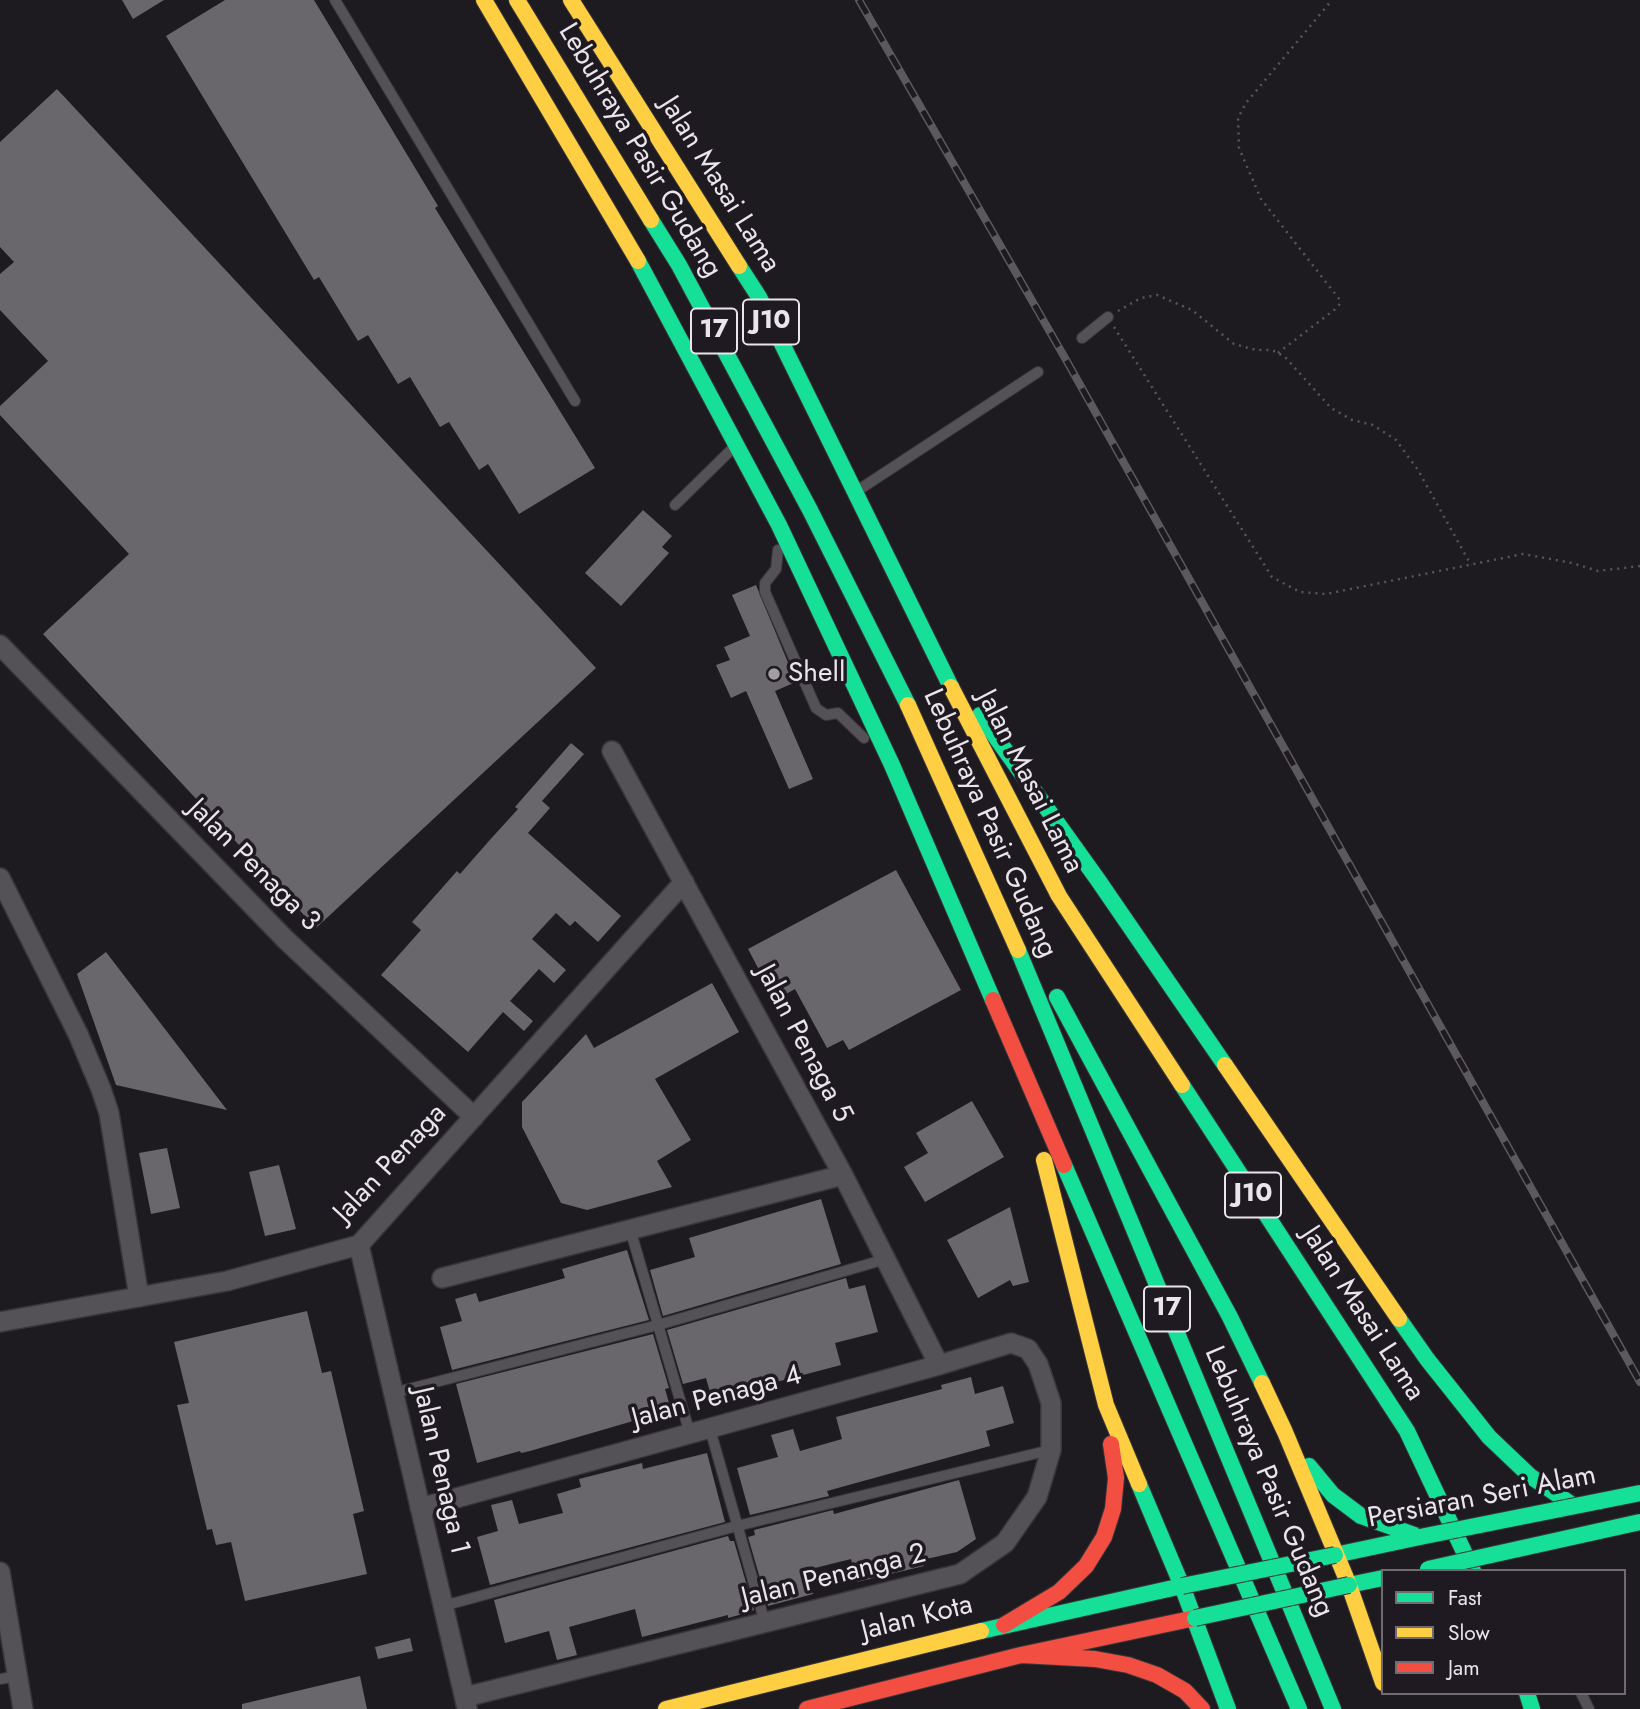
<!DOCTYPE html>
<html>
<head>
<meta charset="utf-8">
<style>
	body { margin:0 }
	#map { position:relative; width:1640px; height:1709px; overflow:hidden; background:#1e1b20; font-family:Jost,sans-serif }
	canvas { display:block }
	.legend { position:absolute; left:1381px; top:1569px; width:245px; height:126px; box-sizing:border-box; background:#1f1a21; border:2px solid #706b71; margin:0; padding:9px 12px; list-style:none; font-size:21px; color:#e9e5ea }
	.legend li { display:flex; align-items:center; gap:14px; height:35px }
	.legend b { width:35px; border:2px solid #706b71 }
</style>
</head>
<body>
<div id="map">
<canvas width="1640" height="1709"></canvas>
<ul class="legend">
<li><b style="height:9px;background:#16e098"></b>Fast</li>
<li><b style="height:9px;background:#ffcf43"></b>Slow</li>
<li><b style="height:9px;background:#f24e42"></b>Jam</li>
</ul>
</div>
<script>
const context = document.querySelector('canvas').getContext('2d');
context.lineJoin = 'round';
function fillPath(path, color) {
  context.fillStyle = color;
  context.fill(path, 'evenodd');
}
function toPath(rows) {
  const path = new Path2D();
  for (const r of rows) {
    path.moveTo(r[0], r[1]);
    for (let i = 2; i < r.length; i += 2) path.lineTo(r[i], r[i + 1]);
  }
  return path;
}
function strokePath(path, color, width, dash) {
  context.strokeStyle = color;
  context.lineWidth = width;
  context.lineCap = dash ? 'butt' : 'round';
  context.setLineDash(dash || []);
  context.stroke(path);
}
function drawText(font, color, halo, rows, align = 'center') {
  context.font = font + ' Jost,sans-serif';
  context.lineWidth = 7;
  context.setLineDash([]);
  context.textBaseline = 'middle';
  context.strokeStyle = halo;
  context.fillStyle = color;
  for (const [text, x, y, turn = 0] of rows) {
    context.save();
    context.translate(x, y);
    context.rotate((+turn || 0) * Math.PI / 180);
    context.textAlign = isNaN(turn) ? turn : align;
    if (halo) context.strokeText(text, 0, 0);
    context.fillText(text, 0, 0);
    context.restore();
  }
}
fillPath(toPath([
	[122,0,164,0,133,19],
	[225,0,314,0,438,206,435,208,595,468,519,514,488,464,479,470,449,422,440,427,410,377,398,384,368,335,358,341,319,277,314,280,166,36],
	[57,89,596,668,316,928,43,634,129,554,0,415,0,406,48,361,0,310,0,274,14,262,0,247,0,142],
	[643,510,672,536,662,547,669,553,621,606,585,573],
	[756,585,796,682,775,691,813,779,789,789,746,691,731,698,716,665,730,660,724,647,750,636,732,595],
	[571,743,584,754,542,801,550,808,528,833,621,916,598,942,575,921,570,926,556,913,532,939,566,970,554,983,539,969,510,1001,533,1021,524,1031,503,1012,468,1052,381,975,421,930,412,922,457,871,460,874,488,842,518,809,515,807],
	[896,870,961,990,849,1050,843,1040,827,1048,795,989,775,1000,748,949],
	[106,952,227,1110,116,1085,77,974],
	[712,983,739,1032,655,1079,691,1140,657,1161,672,1187,587,1210,561,1203,522,1127,522,1102,586,1034,594,1048],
	[972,1101,1004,1157,925,1202,904,1167,928,1153,916,1133],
	[167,1148,180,1208,151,1214,139,1153],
	[279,1165,296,1229,265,1236,249,1172],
	[821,1199,841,1264,663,1316,650,1270,695,1257,689,1238],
	[1010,1207,1029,1282,1013,1286,1010,1280,978,1298,947,1240],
	[627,1250,649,1320,452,1370,440,1327,462,1321,455,1299,476,1293,479,1302,544,1284,565,1278,562,1269],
	[846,1278,849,1289,865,1285,878,1332,835,1343,841,1365,712,1399,706,1378,683,1384,667,1330],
	[307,1311,322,1373,331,1371,364,1511,353,1514,367,1574,245,1601,231,1542,216,1545,212,1529,207,1530,177,1405,189,1403,174,1342],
	[653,1334,669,1388,665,1389,671,1410,530,1451,521,1453,520,1451,477,1463,456,1384],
	[971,1377,975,1394,1003,1386,1014,1423,986,1431,990,1446,827,1491,829,1496,750,1515,737,1468,778,1457,771,1435,793,1429,800,1451,842,1439,836,1417,942,1389,941,1385],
	[707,1453,725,1522,490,1585,477,1537,498,1531,491,1505,512,1500,519,1524,563,1513,557,1494,581,1487,579,1479,642,1463,643,1469],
	[959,1480,976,1539,957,1552,922,1560,924,1566,857,1582,851,1559,807,1570,813,1594,768,1606,748,1537,755,1535,754,1530,833,1510,834,1514],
	[728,1536,730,1541,734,1541,754,1610,750,1612,728,1618,728,1615,642,1637,635,1609,569,1627,577,1655,557,1660,549,1631,505,1643,494,1600],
	[410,1638,413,1651,378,1659,375,1647],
	[360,1676,367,1709,242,1709,242,1704]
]), '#69676b');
const lane = toPath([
	[335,0,575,401],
	[1082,338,1108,317],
	[860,489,1038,372],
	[675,505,731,450],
	[778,550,776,569,765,583,765,592,816,708,826,715,838,713,864,738],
	[630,1229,690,1434],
	[393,1393,658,1325,886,1259],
	[710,1429,765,1623],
	[443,1606,737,1526,1050,1450],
	[0,1679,17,1676],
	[1581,1693,1589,1709]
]);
const street = toPath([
	[0,645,285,939,474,1117],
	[612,751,843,1175,939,1365],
	[0,878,78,1034,101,1089,109,1113,139,1297],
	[359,1245,467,1708],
	[442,1278,843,1175],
	[0,1322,227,1281,359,1245,684,882],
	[420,1508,939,1365,1011,1343,1028,1349,1038,1364,1051,1403,1051,1450,1037,1497,1005,1543,960,1574,465,1697],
	[0,1572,23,1709]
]);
const fast = toPath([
	[651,220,679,265,810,510,908,705],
	[638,261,779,525,892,765,993,1000],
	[739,266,759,297,951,687],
	[980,715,1098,880,1225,1065],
	[1018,950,1333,1709],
	[1057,997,1230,1317,1262,1383],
	[1182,1085,1407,1431,1473,1571],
	[1064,1165,1299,1709],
	[1399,1319,1427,1359,1489,1437,1530,1476,1574,1506],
	[1309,1466,1333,1495,1361,1516,1420,1537],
	[1139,1484,1182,1586,1228,1709],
	[1335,1555,1420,1537],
	[1349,1585,1383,1578],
	[981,1631,1182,1586],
	[1527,1693,1532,1709]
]);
const slow = toPath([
	[484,0,638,261],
	[517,0,651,220],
	[571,0,739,266],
	[951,687,1059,896,1182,1085],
	[908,705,1018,950],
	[1225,1065,1399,1319],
	[1044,1160,1106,1405,1139,1484],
	[1262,1383,1285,1432,1349,1585,1383,1683],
	[666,1709,981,1631]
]);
const jam = toPath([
	[993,1000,1064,1165],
	[1004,1625,1059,1592,1086,1566,1104,1537,1113,1509,1116,1478,1111,1444],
	[1021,1655,1095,1659,1128,1665,1157,1675,1185,1691,1202,1709],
	[807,1709,1021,1655,1195,1618]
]);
strokePath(lane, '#39363a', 12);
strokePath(street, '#39363a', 22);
strokePath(fast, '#39363a', 18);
strokePath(slow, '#39363a', 18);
strokePath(jam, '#39363a', 18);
strokePath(toPath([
	[1118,311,1141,298,1157,295,1192,310,1234,344,1256,350,1272,350,1285,357,1331,408,1352,420,1373,425,1396,440,1418,470,1471,565],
	[1114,327,1272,577,1300,592,1326,594,1523,554,1572,563,1598,571,1640,566],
	[1278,353,1334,310,1339,305,1340,300,1261,199,1239,148,1238,118,1246,103,1332,0]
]), '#595659', 2.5, [2, 5]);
strokePath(lane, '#545256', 10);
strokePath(street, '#545256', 19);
strokePath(fast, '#16e098', 16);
strokePath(slow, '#ffcf43', 16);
strokePath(jam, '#f24e42', 16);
const rail = toPath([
	[859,0,1065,358,1640,1382]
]);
strokePath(rail, '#5b595c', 8);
strokePath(rail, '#1f1a21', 5, [16]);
const fastBridge = toPath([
	[1420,1537,1640,1493],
	[1428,1569,1640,1522],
	[1182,1586,1335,1555],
	[1195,1618,1349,1585]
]);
strokePath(fastBridge, '#39363a', 18, []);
strokePath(fastBridge, '#16e098', 16);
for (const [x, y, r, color] of [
	[774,674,7,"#a29ea3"]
]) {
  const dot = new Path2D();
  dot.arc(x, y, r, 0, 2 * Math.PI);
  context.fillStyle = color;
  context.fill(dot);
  strokePath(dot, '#1f1a21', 2.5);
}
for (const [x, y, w] of [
	[771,322,56],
	[714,331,46],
	[1253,1195,56],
	[1167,1309,46]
]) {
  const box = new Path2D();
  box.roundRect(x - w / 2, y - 22.5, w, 45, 5);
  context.fillStyle = '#1f1a21';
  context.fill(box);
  strokePath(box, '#e9e5ea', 2);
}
drawText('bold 26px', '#e9e5ea', null, [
	["J10",771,322],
	["17",714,331],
	["J10",1253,1195],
	["17",1167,1309]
]);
drawText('28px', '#e9e5ea', '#1f1a21', [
	["Lebuhraya Pasir Gudang",639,151,59],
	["Jalan Masai Lama",719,185,58],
	["Jalan Masai Lama",1029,782,63],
	["Lebuhraya Pasir Gudang",989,824,66],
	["Jalan Penaga 3",253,866,45],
	["Jalan Penaga 5",803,1044,62],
	["Jalan Penaga",391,1164,-47],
	["Jalan Masai Lama",1362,1314,57],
	["Jalan Penaga 4",717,1398,-15],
	["Jalan Penaga 1",440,1471,77],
	["Lebuhraya Pasir Gudang",1268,1482,67],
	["Persiaran Seri Alam",1482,1498,-11],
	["Jalan Penanga 2",834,1577,-14],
	["Jalan Kota",917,1619,-14]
]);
drawText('28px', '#e9e5ea', '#1f1a21', [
	["Shell",788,674]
], 'left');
</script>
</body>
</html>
